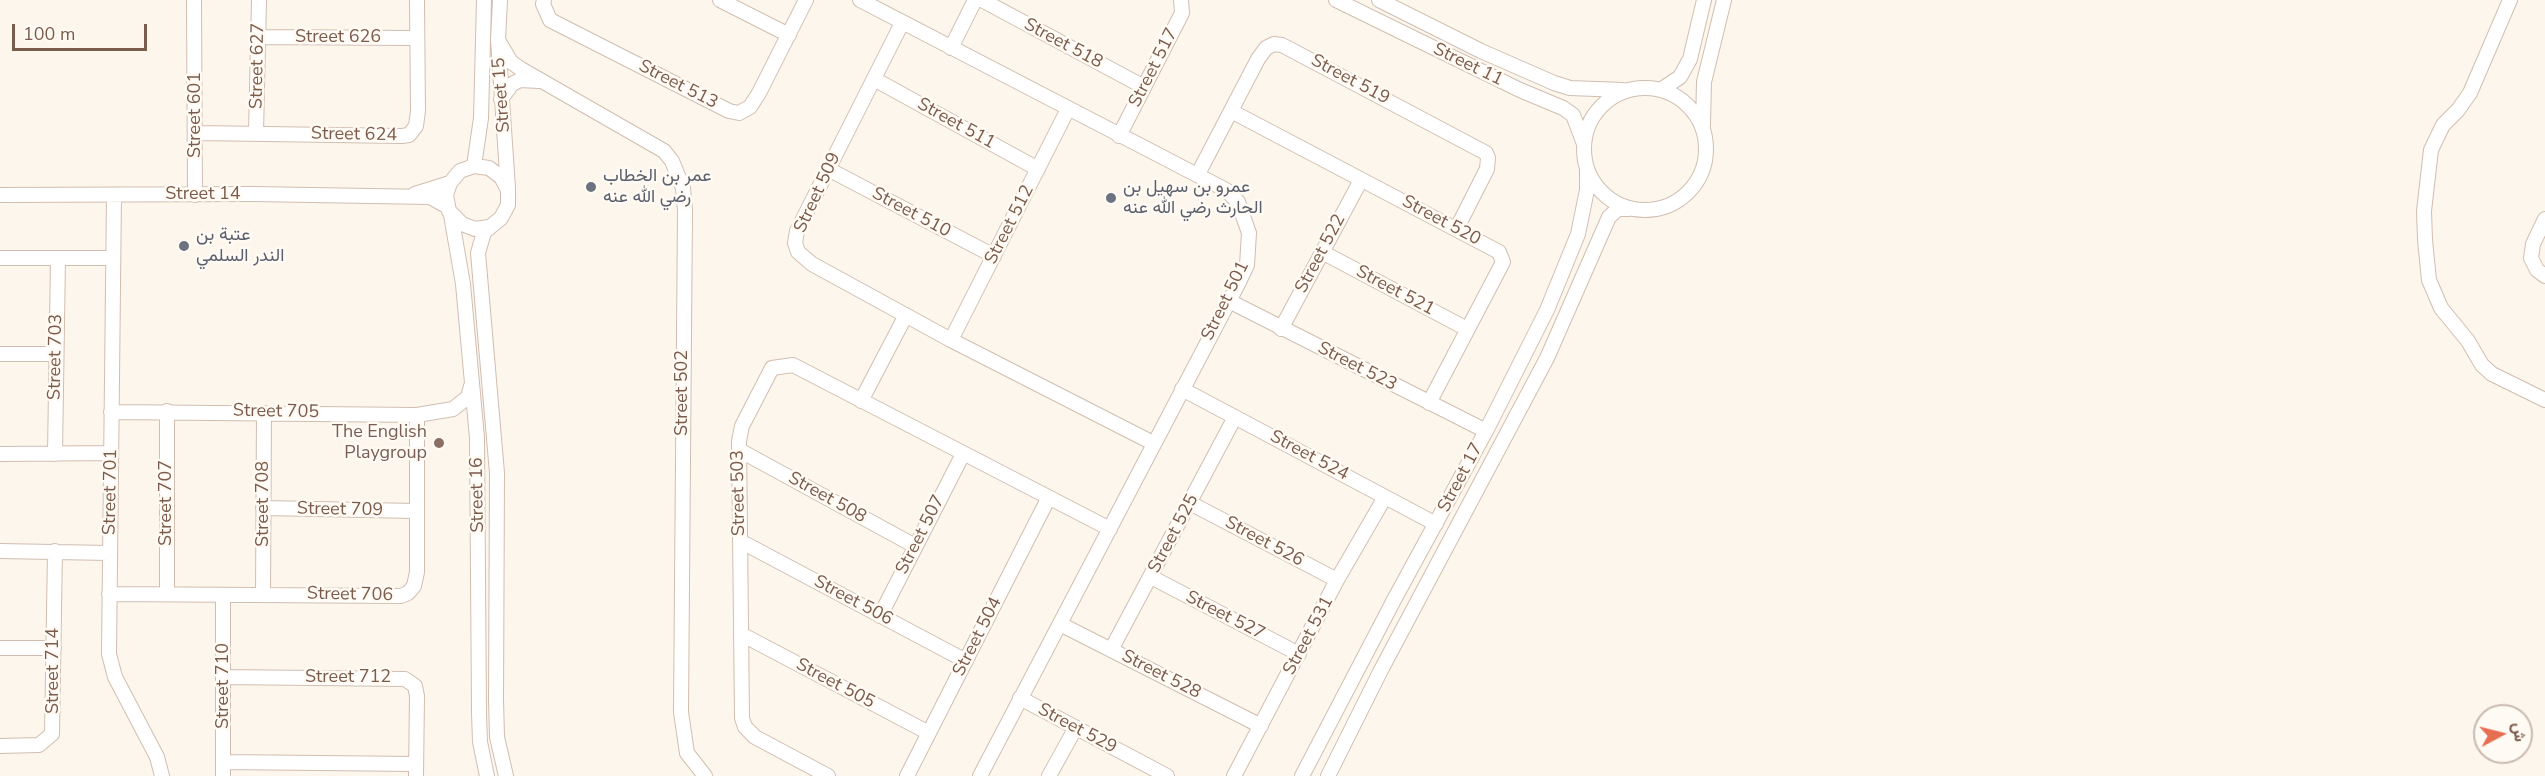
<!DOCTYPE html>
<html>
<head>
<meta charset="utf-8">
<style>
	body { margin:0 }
	#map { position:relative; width:2545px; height:776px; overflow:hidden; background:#fdf6ec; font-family:"Nunito Sans",Vazirmatn,sans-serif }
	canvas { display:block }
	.north { position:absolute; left:2473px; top:704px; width:60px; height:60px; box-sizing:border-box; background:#fffaf3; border:2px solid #cabbb1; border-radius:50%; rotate:83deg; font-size:16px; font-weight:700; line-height:24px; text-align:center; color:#7a5c4d }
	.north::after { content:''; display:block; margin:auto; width:21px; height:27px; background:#e76f51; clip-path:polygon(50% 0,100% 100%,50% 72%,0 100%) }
	.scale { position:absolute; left:12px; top:24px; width:135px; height:27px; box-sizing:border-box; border:3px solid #7a5c4d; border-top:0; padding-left:8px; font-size:18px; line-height:21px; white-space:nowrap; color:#7a5c4d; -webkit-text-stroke:4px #fffaf3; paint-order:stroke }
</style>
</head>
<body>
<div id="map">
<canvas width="2545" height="776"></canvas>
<div class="north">ش</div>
<div class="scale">100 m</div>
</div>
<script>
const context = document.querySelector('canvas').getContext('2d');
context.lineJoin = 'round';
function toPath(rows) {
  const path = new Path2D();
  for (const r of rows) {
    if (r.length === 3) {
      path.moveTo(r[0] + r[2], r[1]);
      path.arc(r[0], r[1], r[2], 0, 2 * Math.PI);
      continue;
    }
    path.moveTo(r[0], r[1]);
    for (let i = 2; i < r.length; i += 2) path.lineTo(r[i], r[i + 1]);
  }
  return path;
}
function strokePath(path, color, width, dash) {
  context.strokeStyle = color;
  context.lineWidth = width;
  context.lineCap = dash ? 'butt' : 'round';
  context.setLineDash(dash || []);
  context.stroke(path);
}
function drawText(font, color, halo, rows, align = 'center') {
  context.font = font + ' "Nunito Sans",Vazirmatn,sans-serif';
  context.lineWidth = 5;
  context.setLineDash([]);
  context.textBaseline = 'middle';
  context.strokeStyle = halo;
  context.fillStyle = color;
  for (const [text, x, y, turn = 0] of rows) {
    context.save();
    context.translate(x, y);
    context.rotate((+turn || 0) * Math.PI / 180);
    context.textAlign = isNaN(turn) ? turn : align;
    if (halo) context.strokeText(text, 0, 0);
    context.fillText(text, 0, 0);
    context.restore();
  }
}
const minor = toPath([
	[194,0,195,195],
	[500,0,498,40,508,188],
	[544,0,543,4,550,20,729,111,739,113,750,107,759,93,806,0],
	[720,0,789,35],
	[860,0,1226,190,1238,202,1249,233,1247,265,1238,284,980,776],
	[982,0,1144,87],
	[1336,0,1520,90,1563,108,1573,115,1584,144],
	[1379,0,1481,51,1554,83,1570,88,1623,90],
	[2510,0,2470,93,2458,110,2443,125,2431,150,2424,211,2425,240,2429,280,2441,308,2468,341,2482,365,2492,374,2545,400],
	[902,23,797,231,795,243,798,252,812,264,951,340,1153,443],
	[259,37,417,38],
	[498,40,511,62,521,69,664,151,672,161,683,188,685,210,681,712,687,753,705,776],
	[951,48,975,0],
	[874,79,1038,169],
	[1645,149,61],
	[1662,89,1680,77,1690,59,1704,0],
	[501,99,512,84,520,80,539,81],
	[1231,111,1499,252,1503,262,1429,403],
	[1703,125,1704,82,1724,0],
	[197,133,402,136,409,135,416,126,418,111,417,0],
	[256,133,259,0],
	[1119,136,1182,13,1181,0],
	[474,166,481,118,484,0],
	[828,169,994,256],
	[1198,174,1258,59,1266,48,1274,44,1282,45,1486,153,1488,158,1487,169,1457,228],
	[415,194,450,183],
	[0,195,252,194,430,197,448,207],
	[114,195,109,654,115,677,157,757,162,776],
	[451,215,463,284,477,438,479,713,480,742,487,776],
	[2545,219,2533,244,2531,258,2537,270,2545,276],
	[489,227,475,229,462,224,449,211,446,195,450,183,460,171,474,166,489,168,501,177,508,190,508,205,501,218,484,232,478,253,497,473,496,700,497,737,506,776],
	[1322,252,1467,329],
	[0,258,113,258],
	[1229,301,1486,431],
	[1281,329,1361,180],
	[951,340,1068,109],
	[0,354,55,354],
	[1182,389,1436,524],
	[861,401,906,315],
	[111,412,417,415,453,409,468,397,471,386],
	[739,450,915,546],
	[0,454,111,453],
	[55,454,58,259],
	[1190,503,1337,580],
	[263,508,416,511],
	[740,541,966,661],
	[0,551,110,553],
	[1151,577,1299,654],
	[109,594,401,596,408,593,414,586,417,572,417,415],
	[167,594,167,411],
	[263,595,264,413],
	[880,616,963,454],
	[1060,624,1261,726],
	[741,634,929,733],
	[0,648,54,648],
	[1111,650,1235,417],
	[224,677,405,679,415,686,417,696,416,776],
	[1020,698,1167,776],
	[0,746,39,745,52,734,55,551],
	[223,762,416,764],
	[223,776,223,595],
	[828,776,755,737,745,727,742,718,739,441,742,426,772,368,793,365,1110,529],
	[907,776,1048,499],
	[1049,776,1075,729],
	[1234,776,1337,580,1385,497],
	[1302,776,1395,598,1486,431,1547,310,1578,234,1587,190,1587,169],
	[1328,776,1381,670,1547,358,1609,217,1618,209,1629,209]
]);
strokePath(minor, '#d1beb0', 16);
strokePath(minor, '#fff', 14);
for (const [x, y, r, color] of [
	[591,187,6,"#6b7280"],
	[1111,198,6,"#6b7280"],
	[184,246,6,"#6b7280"],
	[439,443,6,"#8d6e63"]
]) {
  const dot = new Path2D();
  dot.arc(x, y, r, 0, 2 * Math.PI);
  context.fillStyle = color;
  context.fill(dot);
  strokePath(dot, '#fffaf3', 2);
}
drawText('18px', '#7a5c4d', '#fffaf3', [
	["Street 626",338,38],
	["Street 518",1063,44,28],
	["Street 11",1468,65,26],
	["Street 627",258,66,-89],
	["Street 517",1154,68,-63],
	["Street 519",1350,80,28],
	["Street 513",678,85,27],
	["Street 15",502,95,-94],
	["Street 601",196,115,-90],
	["Street 511",956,124,29],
	["Street 624",354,135,1],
	["Street 509",818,193,-65],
	["Street 14",203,195],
	["Street 510",911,213,28],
	["Street 520",1441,221,28],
	["Street 512",1010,225,-63],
	["Street 522",1321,254,-62],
	["Street 521",1395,291,28],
	["Street 501",1226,301,-64],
	["Street 703",56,357,-89],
	["Street 523",1357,367,27],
	["Street 502",683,393,-90],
	["Street 705",276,412,1],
	["Street 524",1309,456,28],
	["Street 17",1461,478,-62],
	["Street 701",111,492,-89],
	["Street 503",739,493,-91],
	["Street 16",478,495,-91],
	["Street 508",827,498,29],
	["Street 707",167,503,-90],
	["Street 708",264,504,-90],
	["Street 709",340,510,1],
	["Street 525",1174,534,-62],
	["Street 507",921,535,-63],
	["Street 526",1264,542,28],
	["Street 706",350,595,1],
	["Street 506",853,601,28],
	["Street 527",1225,616,27],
	["Street 531",1309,636,-62],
	["Street 504",978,637,-63],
	["Street 714",54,671,-90],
	["Street 528",1161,675,27],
	["Street 712",348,678],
	["Street 505",835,684,28],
	["Street 710",224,686,-90],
	["Street 529",1077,729,28]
]);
drawText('18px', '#5b616d', '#fffaf3', [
	["عمر بن الخطاب",603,177],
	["رضي الله عنه",603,198],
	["عمرو بن سهيل بن",1123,188],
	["الحارث رضي الله عنه",1123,209],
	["عتبة بن",196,236],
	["الندر السلمي",196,257]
], 'left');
drawText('18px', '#785e54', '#fffaf3', [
	["The English",427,433],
	["Playgroup",427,454]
], 'right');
</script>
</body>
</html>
